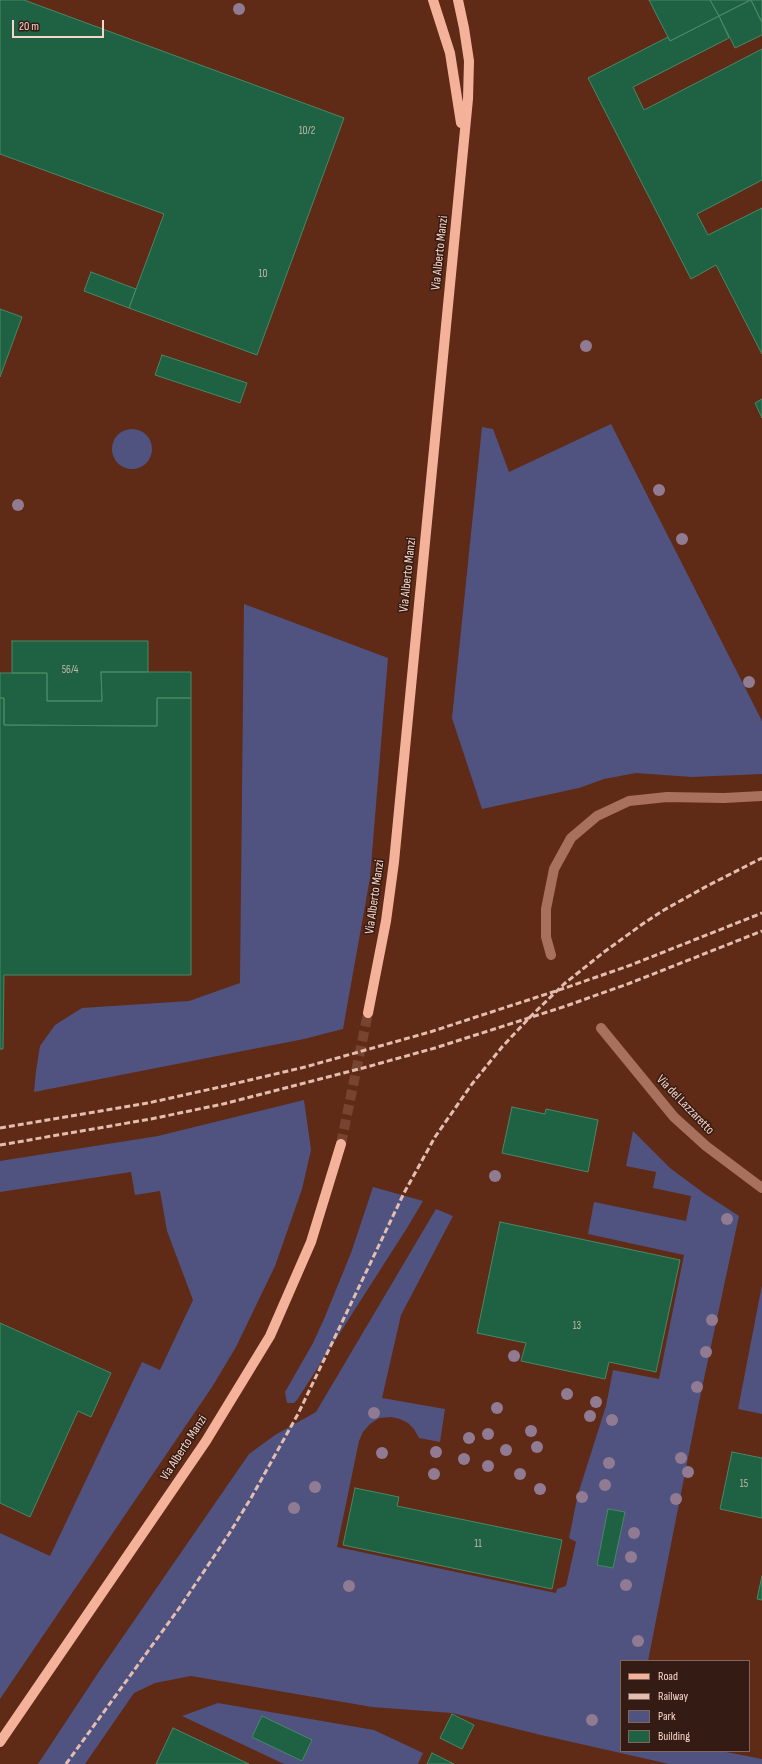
<!DOCTYPE html>
<html>
<head>
<meta charset="utf-8">
<style>
	body { margin:0 }
	#map { position:relative; width:762px; height:1764px; overflow:hidden; background:#5f2a16; font-family:"Sofia Sans Condensed",sans-serif }
	canvas { display:block }
	.legend { position:absolute; left:620px; top:1660px; width:130px; height:92px; box-sizing:border-box; background:#341b13; border:1px solid #82655c; margin:0; padding:5px 7px; list-style:none; font-size:12px; color:#f7d5c9 }
	.legend li { display:flex; align-items:center; gap:8px; height:20px }
	.legend b { width:20px; border:1px solid #82655c }
	.scale { position:absolute; left:12px; top:20px; width:92px; height:18px; box-sizing:border-box; border:2px solid #f7d5c9; border-top:0; padding-left:5px; font-size:12px; line-height:14px; white-space:nowrap; color:#f7d5c9; -webkit-text-stroke:3px #341b13; paint-order:stroke }
</style>
</head>
<body>
<div id="map">
<canvas width="762" height="1764"></canvas>
<ul class="legend">
<li><b style="height:5px;background:#f4b29b"></b>Road</li>
<li><b style="height:5px;background:#e2bdb0"></b>Railway</li>
<li><b style="height:11px;background:#505380"></b>Park</li>
<li><b style="height:11px;background:#1e6143"></b>Building</li>
</ul>
<div class="scale">20 m</div>
</div>
<script>
const context = document.querySelector('canvas').getContext('2d');
context.lineJoin = 'round';
function fillPath(path, color) {
  context.fillStyle = color;
  context.fill(path, 'evenodd');
}
function toPath(rows) {
  const path = new Path2D();
  for (const r of rows) {
    if (r.length === 3) {
      path.moveTo(r[0] + r[2], r[1]);
      path.arc(r[0], r[1], r[2], 0, 2 * Math.PI);
      continue;
    }
    path.moveTo(r[0], r[1]);
    for (let i = 2; i < r.length; i += 2) path.lineTo(r[i], r[i + 1]);
  }
  return path;
}
function strokePath(path, color, width, dash) {
  context.strokeStyle = color;
  context.lineWidth = width;
  context.lineCap = dash ? 'butt' : 'round';
  context.setLineDash(dash || []);
  context.stroke(path);
}
function drawText(font, color, halo, rows, align = 'center') {
  context.font = font + ' "Sofia Sans Condensed",sans-serif';
  context.lineWidth = 3;
  context.setLineDash([]);
  context.textBaseline = 'middle';
  context.strokeStyle = halo;
  context.fillStyle = color;
  for (const [text, x, y, turn = 0] of rows) {
    context.save();
    context.translate(x, y);
    context.rotate((+turn || 0) * Math.PI / 180);
    context.textAlign = isNaN(turn) ? turn : align;
    if (halo) context.strokeText(text, 0, 0);
    context.fillText(text, 0, 0);
    context.restore();
  }
}
fillPath(toPath([
	[611,424,762,721,762,774,692,777,636,773,604,779,579,788,482,809,452,718,482,427,493,429,509,472],
	[132,449,20],
	[244,604,388,658,370,878,343,1029,304,1039,34,1092,36,1071,40,1046,55,1025,82,1008,189,1001,240,983],
	[304,1100,311,1150,302,1189,275,1266,236,1347,212,1387,0,1699,0,1533,50,1556,142,1362,160,1370,193,1300,167,1231,160,1191,135,1195,131,1172,0,1192,0,1161,158,1136],
	[633,1131,670,1168,705,1194,739,1216,699,1402,648,1661,621,1661,621,1751,721,1751,762,1759,762,1764,669,1764,541,1735,452,1713,372,1707,191,1676,155,1683,134,1693,85,1764,38,1764,100,1670,249,1454,275,1435,316,1412,436,1209,453,1216,401,1315,382,1398,445,1409,440,1442,419,1438,414,1429,408,1423,400,1419,391,1417,379,1418,370,1424,363,1432,359,1441,337,1547,556,1593,557,1589,566,1586,576,1542,569,1538,578,1494,606,1406,613,1370,659,1379,684,1255,588,1234,594,1202,686,1221,691,1196,653,1188,656,1172,626,1166],
	[373,1187,423,1201,407,1228,297,1400,294,1403,287,1403,285,1392,313,1343,324,1319,351,1253],
	[762,1285,762,1414,738,1409],
	[218,1703,374,1730,423,1753,418,1764,284,1764,182,1716]
]), '#505380');
const building = toPath([
	[0,0,24,0,344,118,257,355,129,308,164,214,0,154,0,0],
	[649,0,710,0,719,16,670,41,649,0],
	[710,0,750,0,719,16,710,0],
	[751,0,762,23,762,35,735,48,719,16,751,0],
	[751,0,762,0,762,22,751,0],
	[719,16,729,38,633,87,644,110,762,49,762,180,697,214,708,235,762,208,762,354,716,265,691,279,588,78,668,37,670,41,719,16],
	[91,272,136,289,129,308,84,291,91,272],
	[0,309,22,317,0,377,0,309],
	[162,355,247,383,240,403,155,375,162,355],
	[762,399,762,418,755,403,762,399],
	[12,641,148,641,148,672,101,672,102,701,47,701,47,673,12,673,12,641],
	[101,672,191,672,191,698,157,698,157,726,4,725,4,698,0,698,0,673,47,673,47,701,102,701,101,672],
	[0,698,4,698,4,725,157,726,157,698,191,698,191,975,4,975,3,1049,0,1049,0,698],
	[512,1107,545,1114,546,1109,598,1120,588,1172,502,1153,512,1107],
	[500,1222,680,1260,656,1372,609,1362,605,1379,521,1361,526,1343,477,1333,500,1222],
	[0,1323,111,1373,91,1417,78,1411,30,1517,0,1503,0,1323],
	[732,1452,762,1458,762,1518,720,1509,732,1452],
	[355,1488,399,1497,397,1506,562,1540,552,1589,343,1545,355,1488],
	[608,1509,625,1512,613,1568,597,1565,608,1509],
	[762,1576,762,1600,757,1599,762,1576],
	[452,1714,474,1725,462,1749,440,1738,452,1714],
	[262,1716,312,1740,302,1761,252,1737,262,1716],
	[173,1728,249,1764,156,1764,173,1728],
	[432,1753,454,1764,427,1764,432,1753]
]);
fillPath(building, '#1e6143');
strokePath(building, '#488867', 1);
strokePath(toPath([
	[341,1144,368,1013]
]), '#764431', 10, [10, 5]);
strokePath(toPath([
	[551,955,546,937,546,909,554,869,571,838,597,816,629,801,667,797,724,798,762,796],
	[601,1028,674,1117,706,1146,762,1188]
]), '#a7715e', 10);
strokePath(toPath([
	[433,0,450,53,461,123],
	[368,1013,386,921,394,862,468,99,469,61,464,28,458,0],
	[0,1742,206,1441,270,1336,311,1242,341,1144]
]), '#f4b29b', 10);
strokePath(toPath([
	[0,1128,148,1103,220,1087,305,1067,430,1032,565,988,631,965,762,913],
	[0,1145,151,1119,223,1104,363,1068,435,1048,566,1006,633,982,762,931],
	[66,1764,180,1607,229,1534,251,1498,298,1414,404,1193,435,1137,472,1084,502,1047,531,1016,564,984,604,952,644,923,664,910,707,886,762,858]
]), '#e2bdb0', 3, [6, 3]);
context.fillStyle = '#907b92';
for (const [x, y] of [
	[239,9],
	[586,346],
	[659,490],
	[18,505],
	[682,539],
	[749,682],
	[495,1176],
	[727,1219],
	[712,1320],
	[706,1352],
	[514,1356],
	[697,1387],
	[567,1394],
	[596,1402],
	[497,1408],
	[374,1413],
	[590,1416],
	[612,1420],
	[531,1431],
	[488,1434],
	[469,1438],
	[537,1447],
	[506,1450],
	[436,1452],
	[382,1453],
	[681,1458],
	[464,1459],
	[609,1463],
	[488,1466],
	[688,1472],
	[434,1474],
	[520,1474],
	[605,1485],
	[315,1487],
	[540,1489],
	[582,1497],
	[676,1499],
	[294,1508],
	[634,1533],
	[631,1557],
	[626,1585],
	[349,1586],
	[638,1641],
	[592,1720]
]) {
  context.beginPath();
  context.arc(x, y, 6, 0, 2 * Math.PI);
  context.fill();
}
drawText('11px', '#c1b8a8', null, [
	["10/2",307,131],
	["10",263,274],
	["56/4",70,670],
	["13",577,1326],
	["15",744,1484],
	["11",478,1544]
]);
drawText('13px', '#f7d5c9', '#341b13', [
	["Via Alberto Manzi",440,253,-84],
	["Via Alberto Manzi",408,575,-84],
	["Via Alberto Manzi",375,897,-82],
	["Via del Lazzaretto",685,1105,46],
	["Via Alberto Manzi",184,1448,-57]
]);
</script>
</body>
</html>
